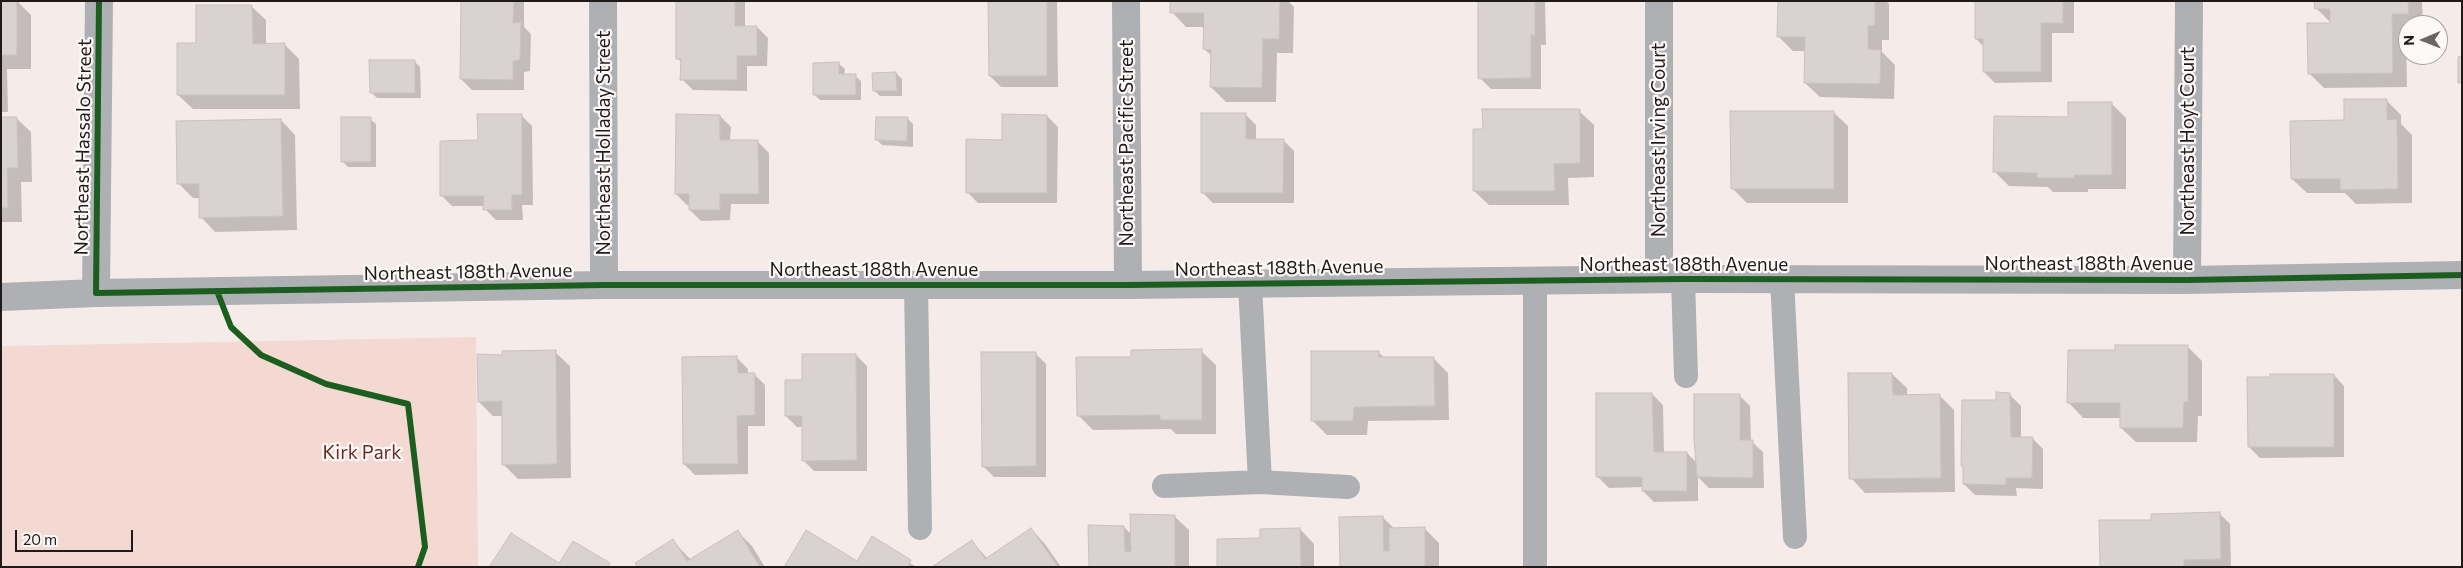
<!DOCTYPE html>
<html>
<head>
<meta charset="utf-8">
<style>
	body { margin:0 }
	#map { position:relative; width:2463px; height:568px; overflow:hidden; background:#f5ecea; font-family:Commissioner,sans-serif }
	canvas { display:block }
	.frame { position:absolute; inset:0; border:2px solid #201a19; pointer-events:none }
	.north { position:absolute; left:2398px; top:15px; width:50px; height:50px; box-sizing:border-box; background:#fdf9f8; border:1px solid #a5a09f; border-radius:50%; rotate:269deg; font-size:14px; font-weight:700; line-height:20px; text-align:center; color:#201a19 }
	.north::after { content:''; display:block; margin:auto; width:18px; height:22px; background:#6b6462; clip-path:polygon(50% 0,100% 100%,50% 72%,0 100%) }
	.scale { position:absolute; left:15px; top:530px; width:118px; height:22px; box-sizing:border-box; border:2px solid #201a19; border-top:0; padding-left:6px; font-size:15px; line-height:18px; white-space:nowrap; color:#201a19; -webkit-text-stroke:4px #fdf9f8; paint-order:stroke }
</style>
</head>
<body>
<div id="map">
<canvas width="2463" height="568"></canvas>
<div class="frame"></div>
<div class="north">N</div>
<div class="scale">20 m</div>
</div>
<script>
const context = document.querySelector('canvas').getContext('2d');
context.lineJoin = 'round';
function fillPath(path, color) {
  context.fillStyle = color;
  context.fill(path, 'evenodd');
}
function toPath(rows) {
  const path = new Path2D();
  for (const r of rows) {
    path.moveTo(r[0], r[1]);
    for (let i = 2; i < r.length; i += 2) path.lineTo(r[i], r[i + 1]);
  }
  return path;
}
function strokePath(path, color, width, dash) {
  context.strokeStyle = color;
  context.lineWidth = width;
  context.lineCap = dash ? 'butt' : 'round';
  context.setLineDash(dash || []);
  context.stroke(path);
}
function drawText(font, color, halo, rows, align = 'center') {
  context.font = font + ' Commissioner,sans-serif';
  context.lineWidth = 4.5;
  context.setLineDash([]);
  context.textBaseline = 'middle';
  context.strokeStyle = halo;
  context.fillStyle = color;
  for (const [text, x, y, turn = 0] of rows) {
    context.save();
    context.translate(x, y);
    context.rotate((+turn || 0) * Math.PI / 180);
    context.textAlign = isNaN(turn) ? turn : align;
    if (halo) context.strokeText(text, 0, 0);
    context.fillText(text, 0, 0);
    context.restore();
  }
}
fillPath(toPath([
	[476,337,478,567,1,567,1,346]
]), '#f4d9d3');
fillPath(toPath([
	[1,1,17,1,31,15,31,69,7,69,8,112,1,112],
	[463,1,524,1,524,27,531,34,530,71,524,72,524,90,472,90,461,79],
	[677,1,745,1,745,27,757,27,768,38,767,66,747,66,747,91,693,90,682,79,682,63,677,58],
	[990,1,1057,1,1058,87,1001,87,990,76],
	[1172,1,1288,1,1294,7,1293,53,1277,53,1276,102,1226,102,1211,87,1212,56,1204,49,1205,27,1186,27,1172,12],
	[1479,1,1545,1,1546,45,1541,45,1541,89,1491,89,1480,78],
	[1779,1,1886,1,1889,4,1889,40,1882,40,1882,52,1895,65,1894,99,1820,97,1805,83,1806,51,1793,51,1778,36],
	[1976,1,2074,1,2074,33,2052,33,2052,82,1995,83,1984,72,1984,47,1976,39],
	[2316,1,2422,1,2423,25,2408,25,2406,29,2407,87,2324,88,2309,73,2332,24,2316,8],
	[251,6,266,20,266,45,285,45,299,59,300,109,193,109,178,95,197,44],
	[414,61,420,67,421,98,377,98,371,92],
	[839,64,845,69,844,76,855,76,861,81,861,100,820,100,814,94],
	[896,73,902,79,902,96,880,96,874,90],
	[2386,100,2401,115,2401,124,2412,135,2412,203,2356,204,2345,193,2307,193,2292,179,2345,122],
	[2112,104,2126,118,2126,189,2088,189,2088,192,2053,192,2048,187,2009,186,1995,172,2070,118],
	[1579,111,1594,125,1594,177,1568,178,1569,205,1489,205,1474,191,1484,130],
	[1833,112,1848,126,1848,203,1747,203,1732,188],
	[1245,114,1256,125,1256,140,1283,140,1294,151,1294,203,1213,203,1202,192],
	[521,115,532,126,533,205,522,205,523,220,496,220,485,209,485,206,452,206,441,195,479,141],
	[720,116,731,127,730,141,758,142,769,153,769,204,731,204,730,220,701,221,690,210,690,205,687,205,676,194],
	[1047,116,1058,127,1057,203,978,203,967,192],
	[1,118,16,118,31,132,32,182,21,182,22,222,1,222],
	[907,118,913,124,913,147,882,145,876,139],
	[370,119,376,124,376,167,348,167,343,162],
	[281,120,295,135,297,230,215,232,201,217,200,198,193,198,178,183],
	[2187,346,2202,361,2202,416,2198,416,2197,442,2136,442,2121,428,2121,418,2083,418,2069,403,2117,351],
	[1201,351,1216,365,1216,434,1176,434,1171,429,1093,430,1078,415,1133,358],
	[555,352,570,366,571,478,518,479,503,464,503,416,493,416,479,402,504,356],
	[1378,352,1385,358,1433,358,1448,373,1449,420,1368,421,1367,435,1327,435,1312,420],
	[1035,353,1046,364,1046,477,994,477,983,466],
	[856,355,867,366,867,471,814,471,803,460,804,427,797,427,786,416,804,381],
	[737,358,748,369,748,374,754,374,765,385,765,426,748,426,748,474,695,475,684,464],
	[1892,374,1907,388,1907,396,1939,395,1954,410,1955,492,1865,493,1851,478],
	[2334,375,2344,386,2344,457,2260,458,2249,447],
	[1652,394,1663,405,1664,454,1687,453,1697,463,1739,395,1750,406,1751,441,1763,452,1764,488,1709,488,1698,477,1698,501,1654,502,1643,491,1643,487,1609,488,1598,477],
	[2010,395,2021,406,2021,438,2032,438,2043,449,2043,489,2016,488,2017,496,1975,495,1964,484,1997,401],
	[2219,513,2230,524,2231,567,2101,567,2152,521],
	[1174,516,1189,530,1189,567,1090,567,1124,527,1132,535],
	[1382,517,1395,529,1424,528,1439,543,1439,567,1341,567],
	[1031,529,1045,544,1061,567,935,566,972,542,988,559],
	[1300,529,1314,544,1314,567,1218,567,1261,539],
	[738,532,752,546,765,567,639,567,673,541,691,560],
	[872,538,916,567,786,567,857,563]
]), '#0003');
const building = toPath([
	[1,1,17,1,17,55,1,55,1,1],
	[461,1,514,1,513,23,521,22,520,60,513,61,513,80,460,79,461,1],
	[676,1,735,1,735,26,757,26,757,56,737,56,737,80,680,80,681,59,676,59,676,1],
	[988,1,1047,1,1047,76,989,76,988,1],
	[1170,1,1280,1,1279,39,1263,39,1262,88,1210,87,1211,50,1203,49,1204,13,1170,13,1170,1],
	[1478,1,1535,1,1535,35,1531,35,1531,78,1478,79,1478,1],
	[1778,1,1875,1,1875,25,1868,26,1868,49,1881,50,1880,84,1804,83,1805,37,1777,37,1778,1],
	[1975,1,2063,1,2063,23,2041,23,2041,72,1983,72,1983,39,1975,39,1975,1],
	[2314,1,2408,1,2409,14,2392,14,2393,73,2308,74,2307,23,2330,23,2330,9,2315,9,2314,1],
	[196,5,252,5,253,44,285,43,285,95,177,95,177,43,196,43,196,5],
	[2462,56,2462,83,2458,83,2458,57,2462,56],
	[369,60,415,60,415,93,370,93,369,60],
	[839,62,839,74,856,74,856,95,813,95,813,63,839,62],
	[896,72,897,91,873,91,872,73,896,72],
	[2344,99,2387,99,2387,120,2397,119,2398,189,2340,190,2340,179,2291,179,2290,121,2344,120,2344,99],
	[2068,102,2112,102,2112,175,2074,175,2074,178,2037,178,2037,173,1993,172,1994,116,2068,117,2068,102],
	[1482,109,1580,109,1580,163,1554,164,1555,191,1473,191,1473,129,1483,129,1482,109],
	[1730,111,1834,111,1834,189,1731,189,1730,111],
	[1201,113,1246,113,1246,139,1284,139,1283,193,1201,193,1201,113],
	[477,114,522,114,522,195,512,195,512,210,483,210,484,196,440,196,440,141,478,140,477,114],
	[676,114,720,115,720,140,758,140,759,194,720,194,720,210,689,210,689,194,675,194,676,114],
	[1002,114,1047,115,1047,193,966,193,966,139,1002,140,1002,114],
	[1,117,17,117,18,168,7,168,8,208,1,208,1,117],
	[341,117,371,117,371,162,341,162,341,117],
	[876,117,908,117,907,141,875,140,876,117],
	[281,119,283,216,199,218,199,184,177,184,176,121,281,119],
	[2115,345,2188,345,2188,402,2184,402,2183,428,2120,428,2120,403,2067,403,2068,350,2115,350,2115,345],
	[1202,349,1202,420,1160,420,1160,415,1077,416,1076,357,1131,357,1131,350,1202,349],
	[556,350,557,464,502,465,502,401,478,402,477,354,502,355,502,351,556,350],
	[1311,351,1379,351,1379,357,1434,357,1435,406,1354,407,1353,421,1311,421,1311,351],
	[981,352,1036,352,1036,466,982,467,981,352],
	[802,354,856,354,857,460,802,461,802,416,785,416,785,380,802,380,802,354],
	[737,356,738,373,755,373,755,415,737,416,738,464,683,464,682,357,737,356],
	[1848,373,1892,373,1893,395,1940,394,1941,478,1849,479,1848,373],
	[2270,374,2334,374,2334,447,2248,447,2247,377,2270,377,2270,374],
	[1996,392,2010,393,2011,437,2033,437,2032,478,2006,478,2006,485,1963,484,1963,467,1961,466,1962,400,1996,400,1996,392],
	[1596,393,1652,393,1654,452,1687,452,1687,491,1642,491,1642,477,1596,477,1596,393],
	[1694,394,1740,394,1740,440,1753,440,1753,478,1697,477,1694,440,1694,394],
	[2220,512,2221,559,2184,560,2184,567,2100,567,2099,520,2151,520,2151,514,2220,512],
	[1130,514,1175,515,1175,567,1089,567,1088,525,1124,526,1125,552,1131,551,1130,514],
	[1383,516,1384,551,1389,551,1389,528,1425,527,1425,567,1340,567,1339,517,1383,516],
	[1031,528,1058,567,933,566,972,540,985,559,1031,528],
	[1300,528,1301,567,1217,567,1217,539,1260,538,1260,529,1300,528],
	[738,530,760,567,637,567,635,563,673,539,687,561,738,530],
	[806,530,857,561,872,536,911,560,908,567,784,567,806,530],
	[511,533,559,563,573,541,610,563,608,567,489,567,511,533]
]);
fillPath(building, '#d9d2d0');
strokePath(building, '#c8c1bf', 1);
strokePath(toPath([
	[1683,279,1686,376],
	[1782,279,1795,537],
	[1535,281,1535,567],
	[916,285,920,528],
	[1260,482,1348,487],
	[1164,486,1260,482,1250,284]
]), '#aeb0b4', 24);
strokePath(toPath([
	[603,1,604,285],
	[1126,1,1128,285],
	[1659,1,1659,279],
	[2187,280,2189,1],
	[96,293,99,1],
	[1,297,96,293,604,285,1128,285,1683,279,2187,280,2462,275]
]), '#aeb0b4', 28);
strokePath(toPath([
	[99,1,96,293,604,285,1128,285,1683,279,2187,280,2462,275],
	[217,291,231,327,261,355,326,384,408,404,425,547,418,567]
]), '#1b5e20', 6);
drawText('19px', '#201a19', '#fdf9f8', [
	["Northeast Irving Court",1659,140,-90],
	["Northeast Hoyt Court",2188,141,-90],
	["Northeast Holladay Street",604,143,-90],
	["Northeast Pacific Street",1127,143,-90],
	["Northeast Hassalo Street",83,147,-89],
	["Northeast 188th Avenue",2089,264],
	["Northeast 188th Avenue",1684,265],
	["Northeast 188th Avenue",1279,268,-1],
	["Northeast 188th Avenue",874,270],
	["Northeast 188th Avenue",468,272,-1]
]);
drawText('19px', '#6c2b1f', '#fdf9f8', [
	["Kirk Park",362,453]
]);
</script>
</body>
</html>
